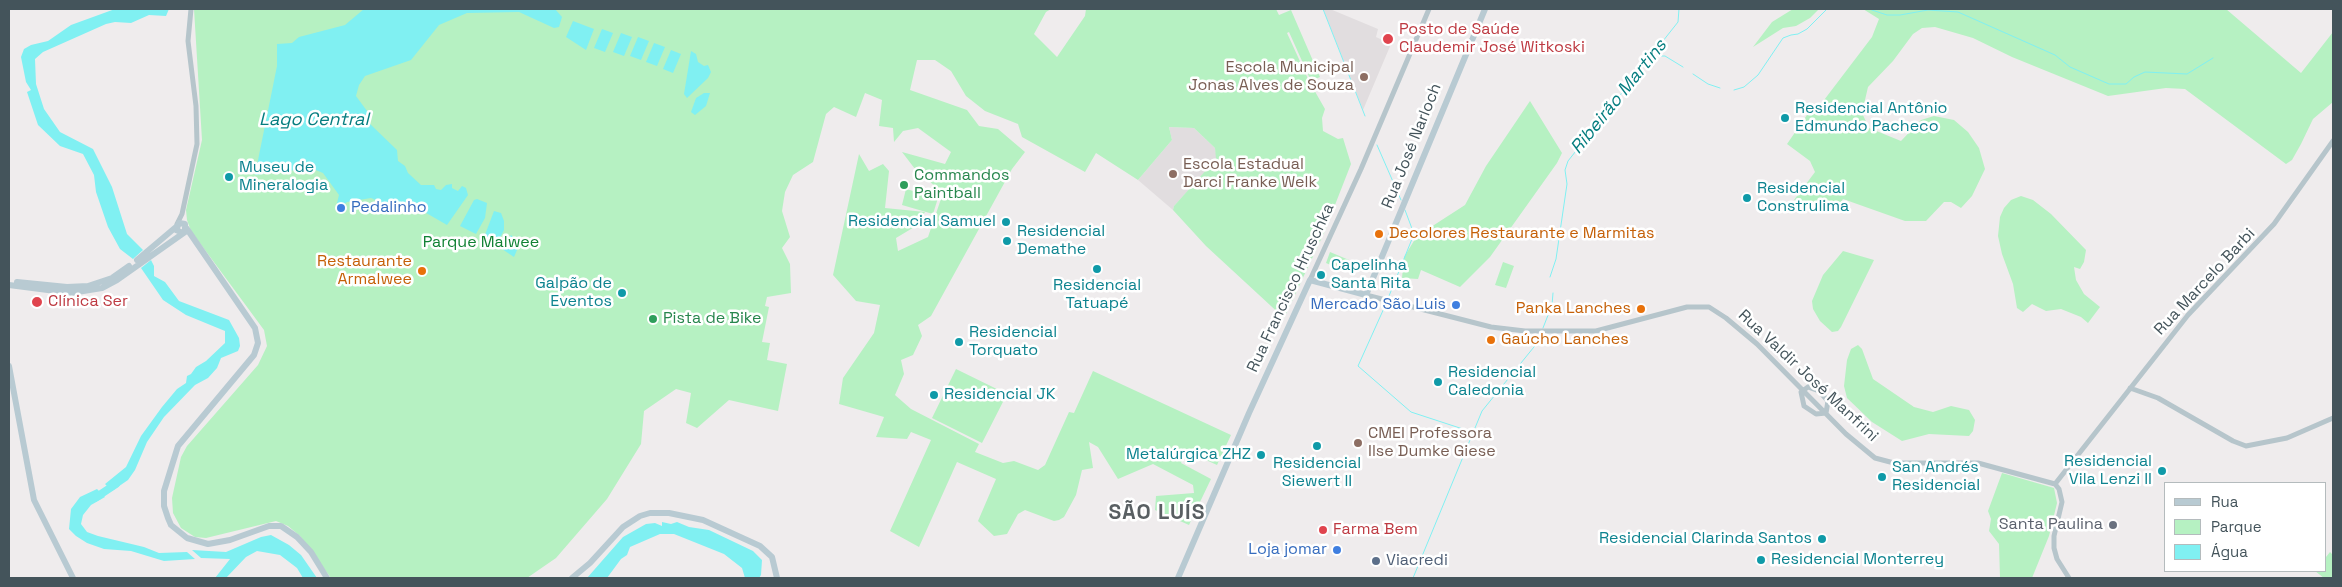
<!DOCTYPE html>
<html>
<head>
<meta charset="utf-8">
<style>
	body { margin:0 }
	#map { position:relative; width:2342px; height:587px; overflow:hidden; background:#efeced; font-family:"Space Grotesk",sans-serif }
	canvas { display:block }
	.frame { position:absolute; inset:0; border:10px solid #44545b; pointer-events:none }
	.legend { position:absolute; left:2164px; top:482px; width:162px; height:90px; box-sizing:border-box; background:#fff; border:1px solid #b4bbbd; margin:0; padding:6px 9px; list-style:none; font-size:15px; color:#44545b }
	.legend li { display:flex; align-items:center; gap:10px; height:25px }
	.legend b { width:25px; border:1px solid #b4bbbd }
</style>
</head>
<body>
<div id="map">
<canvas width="2342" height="587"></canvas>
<div class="frame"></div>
<ul class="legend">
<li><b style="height:6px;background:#b8cad2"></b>Rua</li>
<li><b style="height:14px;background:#b6f1c2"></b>Parque</li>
<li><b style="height:14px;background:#80f0f2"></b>Água</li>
</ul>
</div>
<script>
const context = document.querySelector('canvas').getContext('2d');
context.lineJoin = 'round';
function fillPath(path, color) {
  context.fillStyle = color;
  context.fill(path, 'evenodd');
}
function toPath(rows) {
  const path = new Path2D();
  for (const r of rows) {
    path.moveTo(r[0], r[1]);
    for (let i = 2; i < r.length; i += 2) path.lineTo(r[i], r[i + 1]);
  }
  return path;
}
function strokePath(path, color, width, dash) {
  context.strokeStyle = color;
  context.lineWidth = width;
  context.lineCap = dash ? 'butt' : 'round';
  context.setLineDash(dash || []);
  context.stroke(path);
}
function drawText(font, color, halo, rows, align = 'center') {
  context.font = font + ' "Space Grotesk",sans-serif';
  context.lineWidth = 5;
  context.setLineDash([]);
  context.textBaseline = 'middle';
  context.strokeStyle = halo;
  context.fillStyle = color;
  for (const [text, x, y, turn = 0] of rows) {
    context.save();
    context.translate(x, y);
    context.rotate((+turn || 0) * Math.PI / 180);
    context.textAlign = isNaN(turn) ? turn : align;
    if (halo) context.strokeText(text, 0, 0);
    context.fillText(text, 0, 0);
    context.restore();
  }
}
fillPath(toPath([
	[1323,9,1330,9,1378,29,1376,37,1391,44,1363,110],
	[1169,127,1194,128,1215,148,1217,159,1174,206,1173,210,1138,180,1172,140]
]), '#e1dddf');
fillPath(toPath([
	[194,9,1051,9,1046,12,1034,34,1057,57,1085,16,1086,9,1276,9,1279,15,1291,10,1320,77,1311,81,1289,32,1287,33,1309,81,1325,109,1322,118,1323,131,1338,139,1343,138,1351,164,1324,233,1284,318,1206,246,1173,210,1174,206,1216,159,1215,148,1194,128,1169,127,1172,140,1138,180,1096,153,1085,172,1022,137,1018,124,985,111,966,96,951,71,935,60,917,60,910,90,967,110,979,126,998,129,1025,152,1012,169,931,316,918,325,922,336,913,355,901,360,904,374,895,395,911,409,979,444,975,452,1003,463,1014,461,1038,470,1045,465,1069,412,1074,413,1093,371,1231,435,1217,465,1186,451,1181,463,1211,479,1189,525,1155,510,1156,496,1194,493,1193,485,1153,464,1118,479,1098,447,1089,442,1093,468,1082,470,1076,495,1064,517,1059,520,1054,521,1025,510,1018,514,1007,534,994,536,978,521,996,479,957,462,919,547,890,531,931,440,911,432,907,439,876,437,884,417,839,404,843,378,874,333,880,305,856,301,833,275,859,154,869,171,883,164,889,171,885,208,925,212,916,226,896,238,898,251,928,237,943,193,915,169,902,152,945,164,951,152,918,128,903,131,894,142,893,128,879,126,882,100,865,93,856,117,834,107,826,114,813,162,793,175,785,192,782,211,790,237,782,248,790,264,791,293,767,297,765,306,769,307,762,342,770,343,767,360,787,364,778,411,729,400,697,428,686,423,691,393,676,389,644,411,641,444,607,499,556,558,527,578,331,578,300,536,288,526,276,521,206,538,195,537,181,528,173,513,172,498,181,457,187,446,258,365,267,346,264,330,191,231,187,220,186,210,202,140],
	[1793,9,1819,9,1810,18,1796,26,1783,28,1753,47,1772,22],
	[1863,9,2226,9,2301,73,2333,32,2333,102,2313,119,2301,144,2292,160,2286,164,2185,89,2166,88,2108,96,2012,57,1973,38,1935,27,1922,28,1913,34,1893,61,1868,87,1862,113,1869,128,1901,141,1921,120,1934,116,1954,120,1968,132,1979,148,1985,169,1972,196,1961,208,1951,202,1944,202,1926,221,1905,221,1843,199,1833,213,1794,200,1815,172,1810,161,1787,144,1807,115,1818,108,1872,37,1879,19],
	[1530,101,1562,153,1557,163,1490,257,1460,287,1421,270,1418,279,1402,278,1404,257,1417,236,1465,205,1486,166],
	[906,189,938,198,933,214,902,205],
	[2021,196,2033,200,2051,214,2086,250,2084,262,2080,269,2074,267,2076,280,2084,294,2100,307,2088,323,2081,317,2061,309,2046,311,2032,304,2023,312,2017,308,2013,284,2002,254,1998,236,2000,217,2004,208,2011,200],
	[1843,251,1874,260,1841,327,1838,331,1832,332,1820,321,1813,309,1812,301,1823,275],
	[1330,252,1349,260,1345,271,1326,263],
	[1503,262,1514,266,1506,288,1495,285],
	[1858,345,1862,349,1873,379,1914,407,1933,412,1951,406,1969,410,1975,420,1973,431,1969,436,1929,434,1902,441,1872,422,1847,398,1844,386,1847,360,1851,349],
	[956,369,1007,394,982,443,932,418],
	[2002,473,2054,488,2057,503,2049,536,2032,578,2000,578,1999,544,1989,531,1991,519,1988,511],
	[2330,552,2333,555,2333,578,2324,578,2315,571,2326,571,2326,557]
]), '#b6f1c2');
fillPath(toPath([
	[115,9,169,9,166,16,149,15,131,23,115,22,106,24,43,52,35,59,36,84,44,109,60,132,93,149,112,187,127,234,143,250,133,259,120,249,108,227,96,192,94,175,83,154,60,146,38,125,27,92,31,90,26,82,21,57,24,49,31,45,48,41,71,25],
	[364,9,555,9,562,17,559,27,554,28,519,12,467,13,439,25,411,60,365,76,359,85,356,96,367,111,369,123,397,150,398,161,405,166,408,173,421,185,434,185,436,189,441,190,446,185,452,184,452,188,458,191,462,186,466,188,468,195,447,225,421,210,393,208,371,198,347,202,341,207,337,203,339,195,323,173,311,168,255,175,277,66,277,44,292,43,299,37,345,25],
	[573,21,594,29,586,50,566,37],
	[602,29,613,33,605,52,594,48],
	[621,33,632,37,624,56,613,52],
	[638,37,649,41,641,60,630,56],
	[654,43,665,47,657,66,646,62],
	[671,50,681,54,673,73,663,69],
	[691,51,696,54,698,62,704,66,708,65,711,72,708,78,687,98,684,94],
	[704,93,710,93,706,106,695,115,691,112,696,98],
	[477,199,487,203,485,218,476,234,460,226,474,200],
	[494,211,501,213,504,221,504,230,496,246,483,240],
	[511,235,516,240,517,250,514,257,502,249],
	[151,260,154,266,154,276,165,282,179,301,229,320,239,338,240,346,238,351,221,358,217,368,208,378,195,385,164,417,147,442,135,470,128,480,112,491,105,484,126,467,141,436,162,407,177,389,186,383,187,376,191,374,196,367,206,361,225,343,225,331,186,315,163,300,141,268],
	[97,489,105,497,91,505,83,515,81,524,87,532,98,536,144,547,159,553,187,552,195,559,164,561,131,551,104,549,87,543,76,536,69,529,71,509,80,497],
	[662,522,671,524,677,522,689,527,709,530,753,551,762,560,761,575,759,578,745,578,742,568,724,554,674,534,660,534,630,547,627,555,621,559,607,578,587,578,623,537,646,524,655,523,662,526],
	[271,535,289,545,301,555,317,578,303,578,297,568,280,555,257,551,246,557,226,578,215,578,230,559,201,558,192,550,226,552,261,537]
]), '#80f0f2');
strokePath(toPath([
	[1323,9,1365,116],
	[1869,9,1887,15,1900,15,1928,10,1958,12,2055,55,2070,67,2109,84,2126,84,2134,77,2145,72,2187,74,2213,58],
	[1652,56,1665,56,1683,67],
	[1693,74,1708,84,1720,88],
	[1734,90,1744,87,1758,75,1783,38,1791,35,1798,34,1807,29,1827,9],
	[1377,145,1401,200],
	[1550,277,1556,259,1567,184,1565,170,1568,161,1678,22,1679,9],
	[1389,296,1414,234,1405,210],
	[1385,306,1358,366,1411,412,1472,432],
	[1543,328,1552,305,1553,293],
	[1413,578,1482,411,1538,342,1542,332]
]), '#80f0f2', 1);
strokePath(toPath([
	[95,498,116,484]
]), '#80f0f2', 8);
strokePath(toPath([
	[177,224,182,214,197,144,196,106,188,41,191,9],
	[1310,280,1361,169,1429,9],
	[1366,295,1491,327,1525,331,1596,331,1687,307,1709,307,1726,318,1757,344,1846,434,1875,458,1894,463,1978,463,2055,484],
	[1808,387,1819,391,1828,401,1826,413,1816,414,1804,406,1801,392,1808,387],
	[2130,388,2158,398,2233,441,2246,446,2287,438,2333,418],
	[2055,484,2188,315,2274,224,2333,141],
	[2055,484,2059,489,2062,502,2054,536,2054,548,2057,559,2069,578]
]), '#b6c5cb', 5);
strokePath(toPath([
	[187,229,255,328,258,343,254,355,178,446,164,491,164,506,168,518,171,525,187,538,208,544,230,540,269,526,281,526,297,537,311,552,327,578],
	[137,260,176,227],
	[17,282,67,287,88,286,112,278,129,266],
	[9,285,71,293,102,288,117,280,185,232,185,224,179,223,176,230,183,233],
	[9,366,34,500,73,578],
	[572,578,590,563,623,527,640,516,650,513,669,513,703,520,760,546,772,557,777,578],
	[1178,578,1249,413,1310,280,1366,295,1485,9]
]), '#b8cad2', 6);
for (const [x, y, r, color] of [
	[1388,39,6,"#e0444e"],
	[1364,77,5,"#8d6e63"],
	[1785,118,5,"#0f9aa8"],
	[1173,174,5,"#8d6e63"],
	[229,177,5,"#0f9aa8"],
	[904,185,5,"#2e9e5b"],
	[1747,198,5,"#0f9aa8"],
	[341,208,5,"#3f7fe0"],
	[1006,222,5,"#0f9aa8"],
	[1379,234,5,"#e8710a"],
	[1007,241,5,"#0f9aa8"],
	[1097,269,5,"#0f9aa8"],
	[422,271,5,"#e8710a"],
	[1321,275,5,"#0f9aa8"],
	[622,293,5,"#0f9aa8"],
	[37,302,6,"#e0444e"],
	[1456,305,5,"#3f7fe0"],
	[1641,309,5,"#e8710a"],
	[653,319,5,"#2e9e5b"],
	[1491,340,5,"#e8710a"],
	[959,342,5,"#0f9aa8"],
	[1438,382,5,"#0f9aa8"],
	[934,395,5,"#0f9aa8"],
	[1358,443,5,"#8d6e63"],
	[1317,446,5,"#0f9aa8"],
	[1261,455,5,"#0f9aa8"],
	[2162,471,5,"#0f9aa8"],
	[1882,477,5,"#0f9aa8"],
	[2113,525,5,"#6b7280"],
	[1323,530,5,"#e0444e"],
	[1822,539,5,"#0f9aa8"],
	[1337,550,5,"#3f7fe0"],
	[1761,560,5,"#0f9aa8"],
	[1376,561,5,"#5c6f8a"]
]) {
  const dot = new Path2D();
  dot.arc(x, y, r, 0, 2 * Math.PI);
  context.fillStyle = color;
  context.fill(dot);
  strokePath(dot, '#fff', 2);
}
drawText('16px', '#be3a42', '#fff', [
	["Posto de Saúde",1399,30],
	["Claudemir José Witkoski",1399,48],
	["Clínica Ser",48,302],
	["Farma Bem",1333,530]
], 'left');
drawText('16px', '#785e54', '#fff', [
	["Escola Municipal",1354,68,"right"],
	["Jonas Alves de Souza",1354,86,"right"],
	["Escola Estadual",1183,165],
	["Darci Franke Welk",1183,183],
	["CMEI Professora",1368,434],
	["Ilse Dumke Giese",1368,452]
], 'left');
drawText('16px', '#0d838f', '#fff', [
	["Residencial Antônio",1795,109],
	["Edmundo Pacheco",1795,127],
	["Museu de",239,168],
	["Mineralogia",239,186],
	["Residencial",1757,189],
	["Construlima",1757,207],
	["Residencial Samuel",996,222,"right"],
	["Residencial",1017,232],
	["Demathe",1017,250],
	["Capelinha",1331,266],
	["Santa Rita",1331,284],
	["Galpão de",612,284,"right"],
	["Eventos",612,302,"right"],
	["Residencial",1097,286,"center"],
	["Tatuapé",1097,304,"center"],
	["Residencial",969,333],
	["Torquato",969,351],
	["Residencial",1448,373],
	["Caledonia",1448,391],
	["Residencial JK",944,395],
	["Metalúrgica ZHZ",1251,455,"right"],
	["Residencial",2152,462,"right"],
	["Vila Lenzi II",2152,480,"right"],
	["Residencial",1317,464,"center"],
	["Siewert II",1317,482,"center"],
	["San Andrés",1892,468],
	["Residencial",1892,486],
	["Residencial Clarinda Santos",1812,539,"right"],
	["Residencial Monterrey",1771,560]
], 'left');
drawText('16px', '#44545b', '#fff', [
	["Rua José Narloch",1412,146,-68],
	["Rua Marcelo Barbi",2205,282,-47],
	["Rua Francisco Hruschka",1291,288,-65],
	["Rua Valdir José Manfrini",1808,376,43]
]);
drawText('16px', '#27864d', '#fff', [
	["Commandos",914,176],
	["Paintball",914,194],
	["Pista de Bike",663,319]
], 'left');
drawText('16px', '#366cbe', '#fff', [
	["Pedalinho",351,208,"left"],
	["Mercado São Luis",1446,305],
	["Loja jomar",1327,550]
], 'right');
drawText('16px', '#c56008', '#fff', [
	["Decolores Restaurante e Marmitas",1389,234],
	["Restaurante",412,262,"right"],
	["Armalwee",412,280,"right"],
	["Panka Lanches",1631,309,"right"],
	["Gaúcho Lanches",1501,340]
], 'left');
drawText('16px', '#108133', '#fff', [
	["Parque Malwee",481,243]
]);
drawText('16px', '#5b616d', '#fff', [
	["Santa Paulina",2103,525]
], 'right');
drawText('16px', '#4e5e75', '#fff', [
	["Viacredi",1386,561]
], 'left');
drawText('italic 18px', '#067e80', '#fff', [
	["Ribeirão Martins",1619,97,-51],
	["Lago Central",314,120]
]);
context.letterSpacing = '1px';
drawText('bold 21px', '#595f62', '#fff', [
	["SÃO LUÍS",1157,513]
]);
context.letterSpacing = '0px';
</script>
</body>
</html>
